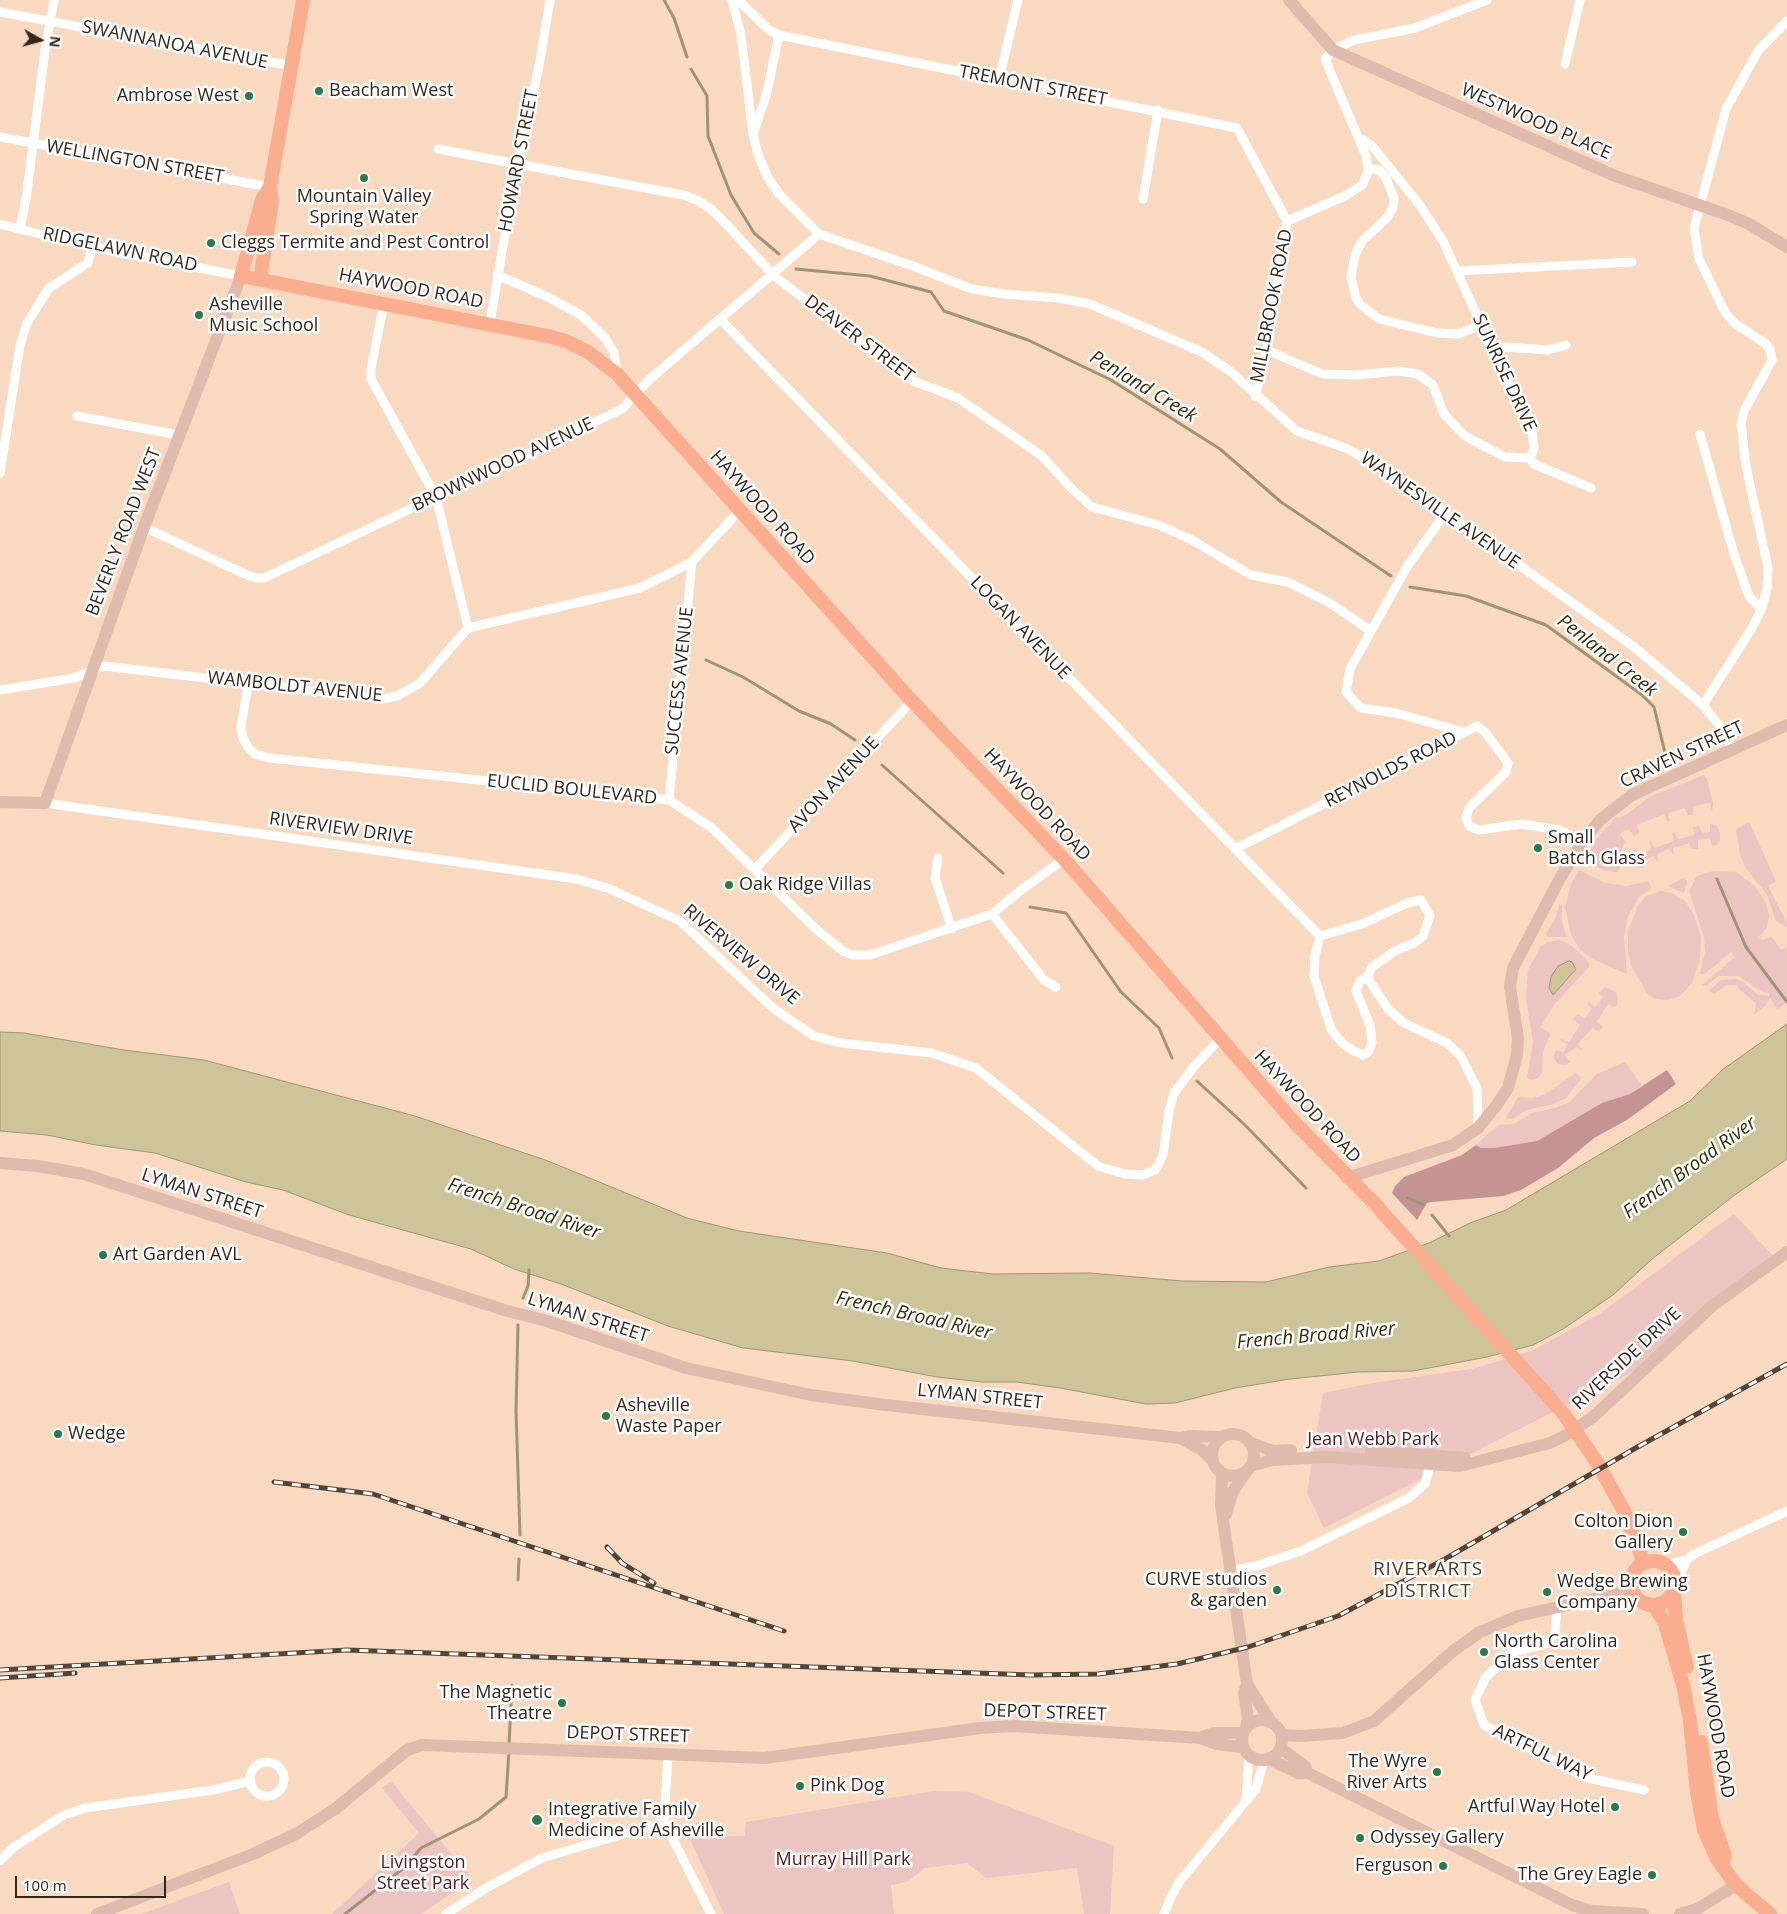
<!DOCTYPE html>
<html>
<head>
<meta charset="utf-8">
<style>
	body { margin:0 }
	#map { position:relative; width:1787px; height:1914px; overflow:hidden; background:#fad9c1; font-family:"Open Sans",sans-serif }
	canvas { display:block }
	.north { position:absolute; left:15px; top:15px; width:50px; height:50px; -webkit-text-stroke:4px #fff; paint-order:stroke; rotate:97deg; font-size:14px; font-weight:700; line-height:20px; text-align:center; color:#33271d }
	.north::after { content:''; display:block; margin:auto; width:18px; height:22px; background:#33271d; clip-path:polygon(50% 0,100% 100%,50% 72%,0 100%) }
	.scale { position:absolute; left:15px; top:1876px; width:151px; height:22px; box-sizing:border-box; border:2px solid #33271d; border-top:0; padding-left:6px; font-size:15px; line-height:18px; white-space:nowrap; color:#33271d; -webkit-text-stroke:4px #fff; paint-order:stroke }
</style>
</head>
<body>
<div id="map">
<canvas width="1787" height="1914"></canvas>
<div class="north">N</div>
<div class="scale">100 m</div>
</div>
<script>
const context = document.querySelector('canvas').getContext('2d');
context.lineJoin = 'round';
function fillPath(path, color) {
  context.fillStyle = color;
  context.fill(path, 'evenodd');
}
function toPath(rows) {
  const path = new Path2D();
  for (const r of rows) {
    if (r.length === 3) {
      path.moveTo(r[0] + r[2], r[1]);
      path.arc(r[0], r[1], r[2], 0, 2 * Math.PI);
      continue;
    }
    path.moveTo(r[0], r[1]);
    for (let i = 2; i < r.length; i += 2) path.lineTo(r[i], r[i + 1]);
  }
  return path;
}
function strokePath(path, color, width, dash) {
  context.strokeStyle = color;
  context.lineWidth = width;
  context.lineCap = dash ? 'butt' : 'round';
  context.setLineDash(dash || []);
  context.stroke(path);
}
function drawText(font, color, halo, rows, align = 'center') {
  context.font = font + ' "Open Sans",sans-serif';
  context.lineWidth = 5;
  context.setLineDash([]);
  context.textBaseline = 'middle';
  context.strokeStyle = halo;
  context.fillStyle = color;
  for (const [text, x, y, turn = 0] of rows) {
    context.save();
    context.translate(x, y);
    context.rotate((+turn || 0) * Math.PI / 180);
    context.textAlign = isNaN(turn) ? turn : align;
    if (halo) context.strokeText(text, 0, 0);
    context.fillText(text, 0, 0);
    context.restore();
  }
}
fillPath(toPath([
	[1704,775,1707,779,1713,803,1712,812,1710,803,1693,806,1693,815,1687,815,1685,808,1668,813,1670,821,1667,821,1664,814,1637,825,1639,833,1634,836,1629,829,1620,833,1625,842,1621,850,1621,866,1618,872,1606,871,1584,860,1594,842,1615,818,1622,817,1650,797],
	[1749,822,1776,881,1768,886,1787,923,1787,928,1776,921,1767,895,1745,867,1740,854,1736,830],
	[1710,824,1716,825,1720,832,1720,841,1716,845,1712,846,1710,838,1698,840,1698,849,1692,849,1689,843,1673,848,1674,856,1669,849,1657,854,1658,862,1653,856,1642,862,1644,868,1639,868,1633,863,1631,856,1633,851,1636,849,1639,855,1651,850,1650,841,1655,848,1674,841,1672,834,1674,832,1678,839,1694,835,1693,827,1699,826,1702,833,1710,832],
	[1579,870,1605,883,1627,886,1648,881,1652,888,1639,897,1627,918,1624,937,1627,974,1592,959,1580,949,1571,935,1565,907,1571,884],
	[1713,871,1736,872,1755,886,1766,903,1769,916,1767,928,1759,937,1762,940,1772,937,1781,950,1787,947,1787,1002,1777,1009,1770,998,1765,1006,1754,1015,1756,1003,1738,988,1738,985,1727,985,1714,994,1709,991,1721,980,1735,979,1743,982,1758,995,1769,996,1769,993,1762,992,1739,976,1719,976,1706,986,1702,985,1735,957,1731,952,1705,974,1700,974,1705,952,1704,936,1689,891,1697,876],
	[1685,877,1687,882,1684,893,1668,886],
	[1661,891,1672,893,1685,901,1694,915,1701,938,1700,958,1692,983,1680,996,1668,1000,1656,999,1647,993,1631,966,1628,950,1628,931,1638,906,1646,896],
	[1559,904,1562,905,1562,922,1567,937,1548,937,1546,934,1556,917],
	[1560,940,1571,945,1588,961,1589,967,1555,1004,1540,1027,1549,1032,1550,1035,1543,1052,1542,1073,1537,1079,1530,1080,1527,1078,1533,1042,1526,999,1528,970,1540,947,1547,942],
	[1569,961,1572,962,1576,969,1553,995,1558,966],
	[1604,987,1616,992,1618,999,1617,1005,1614,1007,1608,1004,1597,1022,1603,1027,1599,1032,1592,1028,1578,1044,1583,1051,1576,1047,1565,1055,1570,1062,1566,1065,1558,1064,1554,1058,1555,1052,1557,1050,1564,1052,1567,1045,1561,1041,1561,1039,1569,1042,1580,1025,1573,1019,1578,1014,1584,1019,1592,1009,1587,1003,1589,1002,1595,1007,1603,998,1599,993],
	[1625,1062,1642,1085,1630,1094,1602,1103,1537,1141,1494,1148,1481,1148,1476,1145,1498,1125,1514,1124,1532,1113,1555,1108,1570,1102,1597,1074],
	[1576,1073,1582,1078,1566,1098,1551,1105,1526,1110,1512,1119,1506,1118,1518,1097,1532,1098,1544,1095],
	[1734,1214,1776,1259,1636,1370,1324,1528,1307,1493,1323,1393,1379,1382,1472,1369,1531,1351,1598,1315],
	[391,1781,472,1879,421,1914,332,1914,419,1833,382,1788],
	[933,1791,969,1792,1114,1846,1110,1914,1084,1914,1077,1868,986,1878,967,1863,925,1868,907,1882,891,1885,894,1914,724,1914,689,1837,745,1836,746,1822],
	[229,1882,240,1914,141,1914]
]), '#ecc4c2');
fillPath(toPath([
	[1667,1070,1676,1084,1627,1120,1594,1138,1558,1168,1521,1190,1503,1196,1432,1202,1427,1203,1417,1220,1392,1193,1395,1186,1404,1177,1462,1155,1476,1145,1481,1148,1494,1148,1537,1141,1602,1103,1630,1094]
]), '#c49492');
const water = toPath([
	[1569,961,1572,962,1576,969,1553,995,1549,988,1551,977,1558,966,1569,961],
	[1787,1024,1787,1159,1736,1194,1652,1259,1613,1295,1563,1329,1533,1345,1487,1357,1413,1371,1358,1372,1290,1379,1235,1388,1175,1403,1146,1404,1060,1388,1017,1382,982,1382,937,1377,853,1361,743,1348,668,1326,561,1284,514,1269,471,1249,349,1215,283,1190,246,1182,155,1153,96,1145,47,1135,0,1131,0,1032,24,1033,124,1050,204,1060,415,1116,548,1161,687,1218,739,1231,887,1253,941,1268,993,1274,1090,1273,1182,1281,1266,1282,1329,1267,1379,1261,1429,1243,1470,1223,1506,1210,1690,1101,1722,1070,1787,1024]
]);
fillPath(water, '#cdc49a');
strokePath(water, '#9f9574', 1);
strokePath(toPath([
	[664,0,674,18,687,57],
	[691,69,707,96,708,136,731,195,754,233,779,254],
	[796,269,870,276,931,292,944,311,1028,340,1111,380,1220,449,1281,502,1391,576],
	[1410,587,1466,596,1546,625,1642,695,1654,707,1666,757],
	[706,660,743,677,799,711,831,724,855,740],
	[882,765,1003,873],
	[1717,879,1746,947,1787,1002],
	[1030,907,1066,913,1121,992,1159,1028,1172,1058],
	[1197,1081,1245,1125,1306,1188],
	[1408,1198,1424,1205],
	[1432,1215,1449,1236],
	[523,1298,528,1286,529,1270],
	[518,1325,516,1411,520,1535],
	[518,1580,519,1559],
	[509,1745,512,1685],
	[345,1914,405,1867,421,1848,479,1819,506,1797,509,1751]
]), '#9f9574', 3);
strokePath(toPath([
	[732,0,741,35,753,134,758,154,767,176,779,194,819,234,913,266,972,289,1005,294,1058,298,1090,304,1202,352,1231,372,1297,431,1346,448,1384,469,1633,646,1703,705,1722,729,1733,750],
	[738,0,769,30,779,35,1237,128,1287,221],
	[0,12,292,66],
	[1565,64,1580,0],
	[999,79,1018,0],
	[753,134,766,96,779,35],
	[0,137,270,187],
	[438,149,683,195,697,200,711,209,730,228,773,275,911,380,958,398,1042,456,1071,488,1092,507,1159,525,1192,540,1251,575,1288,582,1330,603,1371,631],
	[1369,168,1379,170,1386,178,1394,198,1393,208,1387,218,1362,241,1355,255,1351,277,1356,298,1361,305,1379,319,1437,333,1458,334,1481,325],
	[1143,199,1158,110],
	[1287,221,1345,196,1362,185,1368,172,1366,156,1325,59,1333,50,1354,40,1415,28,1487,0],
	[0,224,92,247,241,276],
	[20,228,26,199,45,50,54,0],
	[1458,271,1632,262],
	[497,275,548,297,581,315,605,338,614,352,617,374],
	[384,303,371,369,371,379,436,497,468,628],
	[721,320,1320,936],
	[490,323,512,193,539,66,550,0],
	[1267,350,1322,374,1355,375,1398,371,1418,374,1433,385,1444,414,1465,436,1505,457,1530,458,1534,449,1532,430,1518,405,1443,241,1419,204,1373,147,1364,140,1360,141],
	[1492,350,1504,347,1548,350,1566,345],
	[1255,396,1267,350,1287,221],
	[77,416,179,435],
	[1700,434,1734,554,1749,596,1761,609],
	[1530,458,1534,464,1591,488],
	[0,473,20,345,27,323,49,288,88,263,92,247],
	[1445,514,1408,565,1370,633,1350,669,1346,692,1361,708,1396,713,1464,732],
	[144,527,247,575,256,578,264,578,622,409,650,379,819,234],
	[248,684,241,728,243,738,247,746,255,754,270,758,669,800,712,828,816,929,843,951,852,955,870,955,992,914,1020,891,1064,859],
	[0,690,74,678,104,666,383,699,397,696,420,683,468,628,640,588,692,562,739,511],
	[1703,705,1752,628,1762,608,1767,588,1768,568,1746,466,1741,424,1744,411,1772,360,1770,349,1765,343,1734,323,1725,312,1699,259,1694,228,1726,109,1758,51,1787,21],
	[669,800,692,562],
	[45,803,577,879,610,889,680,921,773,1008,814,1036,841,1043,932,1053,976,1068,1098,1166,1125,1174,1143,1175,1155,1170,1163,1155,1169,1111,1174,1093,1196,1064,1220,1039],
	[1235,849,1477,726,1485,732,1508,763,1506,772,1469,808,1466,818,1469,826,1479,830,1522,824,1560,830,1582,842],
	[938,858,935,878,952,929],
	[755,869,912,701],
	[1421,900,1430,916,1423,936,1414,943,1395,951,1372,967,1367,977,1360,981,1356,991,1370,1025,1372,1043,1369,1051,1363,1055,1354,1051,1342,1043,1331,1029,1314,976,1315,956,1320,936,1362,924,1407,903,1421,900],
	[992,914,1044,980,1056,987],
	[1367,977,1388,1009,1404,1023,1447,1043,1460,1055,1477,1088,1478,1128],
	[1666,1565,1687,1560],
	[1230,1571,1256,1566,1301,1551,1407,1499,1425,1484,1430,1465],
	[1675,1584,1687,1560,1694,1554,1787,1511],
	[1557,1607,1555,1634,1546,1644,1512,1652,1486,1677,1475,1700,1484,1725,1588,1778,1644,1790],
	[668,1754,664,1822,711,1914],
	[267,1779,17],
	[1246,1801,1249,1755],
	[0,1861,14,1847,64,1815,85,1808,213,1790,251,1781],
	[446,1914,486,1888,542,1858,664,1822],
	[1164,1914,1172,1895,1180,1881,1256,1789,1264,1760]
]), '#fff', 9);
strokePath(toPath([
	[1289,0,1333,50,1615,176,1728,215,1749,224,1787,247],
	[0,802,45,803,144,527,241,276],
	[0,1163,37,1166,84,1174,504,1310,547,1321,686,1368,811,1395,878,1404,1180,1438,1189,1436,1222,1437],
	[1347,1178,1453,1145,1478,1128,1496,1106,1508,1088,1517,1055,1518,1038,1510,987,1513,968,1559,880,1582,842,1600,820,1632,795,1787,725],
	[1233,1455,21],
	[1180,1438,1202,1450,1212,1460],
	[1249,1442,1273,1451,1291,1450],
	[1371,1451,1465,1458],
	[1251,1466,1272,1460,1328,1457,1460,1466,1550,1443,1568,1434,1593,1417,1712,1306,1787,1252],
	[1222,1474,1221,1506,1247,1684,1244,1693,1248,1719,1246,1727],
	[1226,1514,1232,1493,1246,1472],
	[1621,1593,1637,1597],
	[1247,1684,1271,1722],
	[1262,1740,20],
	[1282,1735,1301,1736,1343,1733,1374,1721,1453,1651,1480,1632,1518,1616,1621,1593,1627,1588,1632,1580],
	[1200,1738,1214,1733,1243,1733],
	[1280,1748,1305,1766,1308,1773],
	[1269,1759,1298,1773,1308,1773,1572,1905,1592,1911,1643,1914],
	[97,1914,253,1854,296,1834,335,1809,407,1750,422,1745,765,1758,980,1728,1014,1726,1200,1738,1216,1744,1243,1747],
	[1680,1914,1697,1909,1736,1885]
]), '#debbad', 12);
strokePath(toPath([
	[270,187,262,200,241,276,548,336,566,341,588,352,617,374,912,701,1064,859,1295,1123,1374,1203,1563,1413,1598,1464,1624,1511,1644,1563],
	[260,279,272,201,270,187,303,0],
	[1653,1583,22],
	[1674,1591,1676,1620,1687,1667],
	[1654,1605,1665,1624,1683,1685,1690,1721,1697,1792,1704,1830,1717,1859,1736,1885,1770,1914],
	[1701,1742,1712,1819,1724,1852,1723,1866]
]), '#fbad8f', 14);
const rail = toPath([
	[274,1482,373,1494,784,1631],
	[607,1547,622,1563,654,1583],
	[0,1670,347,1650,1031,1675,1098,1674,1177,1664,1248,1647,1338,1616,1445,1559,1634,1449,1787,1364],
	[0,1678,75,1673]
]);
strokePath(rail, '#544539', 5);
strokePath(rail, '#fff', 3, [9]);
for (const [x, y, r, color] of [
	[319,91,5,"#287b4d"],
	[249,96,5,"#287b4d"],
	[364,178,5,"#287b4d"],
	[211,243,5,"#287b4d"],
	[199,315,5,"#287b4d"],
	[1538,848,5,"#287b4d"],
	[729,885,5,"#287b4d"],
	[103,1255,5,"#287b4d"],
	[606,1416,5,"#287b4d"],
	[58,1434,5,"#287b4d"],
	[1683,1532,5,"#287b4d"],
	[1277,1590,5,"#287b4d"],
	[1547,1592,5,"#287b4d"],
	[1484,1652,5,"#287b4d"],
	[562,1703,5,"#287b4d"],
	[1437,1772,5,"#287b4d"],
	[800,1786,5,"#287b4d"],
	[1615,1807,5,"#287b4d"],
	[537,1820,6,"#287b4d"],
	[1360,1838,5,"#287b4d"],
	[1443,1866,5,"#287b4d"],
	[1652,1875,5,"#287b4d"]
]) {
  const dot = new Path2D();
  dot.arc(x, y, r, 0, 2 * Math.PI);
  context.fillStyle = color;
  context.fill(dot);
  strokePath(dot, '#fff', 2);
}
drawText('18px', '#33271d', '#fff', [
	["SWANNANOA AVENUE",175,45,11],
	["TREMONT STREET",1033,86,11],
	["WESTWOOD PLACE",1536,122,24],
	["HOWARD STREET",519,161,-79],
	["WELLINGTON STREET",135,162,10],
	["RIDGELAWN ROAD",120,250,12],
	["HAYWOOD ROAD",411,289,11],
	["MILLBROOK ROAD",1272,306,-79],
	["DEAVER STREET",859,339,37],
	["SUNRISE DRIVE",1504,373,65],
	["BROWNWOOD AVENUE",503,465,-25],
	["HAYWOOD ROAD",762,508,48],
	["WAYNESVILLE AVENUE",1440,511,35],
	["BEVERLY ROAD WEST",124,532,-69],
	["LOGAN AVENUE",1020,628,46],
	["SUCCESS AVENUE",680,681,-84],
	["WAMBOLDT AVENUE",295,687,6],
	["CRAVEN STREET",1682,755,-25],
	["REYNOLDS ROAD",1391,770,-27],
	["AVON AVENUE",834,785,-47],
	["EUCLID BOULEVARD",572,790,6],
	["HAYWOOD ROAD",1037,805,47],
	["RIVERVIEW DRIVE",341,829,8],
	["RIVERVIEW DRIVE",741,955,40],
	["HAYWOOD ROAD",1307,1107,47],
	["LYMAN STREET",202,1194,18],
	["LYMAN STREET",588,1318,18],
	["RIVERSIDE DRIVE",1627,1359,-43],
	["LYMAN STREET",980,1397,6],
	["DEPOT STREET",1045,1713,2],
	["HAYWOOD ROAD",1715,1726,80],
	["DEPOT STREET",628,1735,2],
	["ARTFUL WAY",1542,1753,26]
]);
drawText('18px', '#33271d', '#fff', [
	["Beacham West",329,91],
	["Ambrose West",239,96,"right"],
	["Mountain Valley",364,197,"center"],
	["Spring Water",364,218,"center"],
	["Cleggs Termite and Pest Control",221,243],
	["Asheville",209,305],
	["Music School",209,326],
	["Small",1548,838],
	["Batch Glass",1548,859],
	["Oak Ridge Villas",739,885],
	["Art Garden AVL",113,1255],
	["Asheville",616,1406],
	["Waste Paper",616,1427],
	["Wedge",68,1434],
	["Colton Dion",1673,1522,"right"],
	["Gallery",1673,1543,"right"],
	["CURVE studios",1267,1580,"right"],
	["& garden",1267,1601,"right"],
	["Wedge Brewing",1557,1582],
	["Company",1557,1603],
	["North Carolina",1494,1642],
	["Glass Center",1494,1663],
	["The Magnetic",552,1693,"right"],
	["Theatre",552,1714,"right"],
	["The Wyre",1427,1762,"right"],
	["River Arts",1427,1783,"right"],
	["Pink Dog",810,1786],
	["Artful Way Hotel",1605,1807,"right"],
	["Integrative Family",548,1810],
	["Medicine of Asheville",548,1831],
	["Odyssey Gallery",1370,1838],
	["Ferguson",1433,1866,"right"],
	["The Grey Eagle",1642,1875,"right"]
], 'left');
drawText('18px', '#54191b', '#fff', [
	["Jean Webb Park",1373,1440],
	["Murray Hill Park",843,1860],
	["Livingston",423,1863],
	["Street Park",423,1884]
]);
drawText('italic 19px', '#362e0b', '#fff', [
	["Penland Creek",1143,387,31],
	["Penland Creek",1607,656,38],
	["French Broad River",1690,1168,-36],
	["French Broad River",524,1209,18],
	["French Broad River",914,1316,13],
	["French Broad River",1316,1336,-5]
]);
context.letterSpacing = '1px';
drawText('19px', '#523924', '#fff', [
	["RIVER ARTS",1428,1570],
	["DISTRICT",1428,1592]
]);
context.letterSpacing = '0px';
</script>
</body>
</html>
